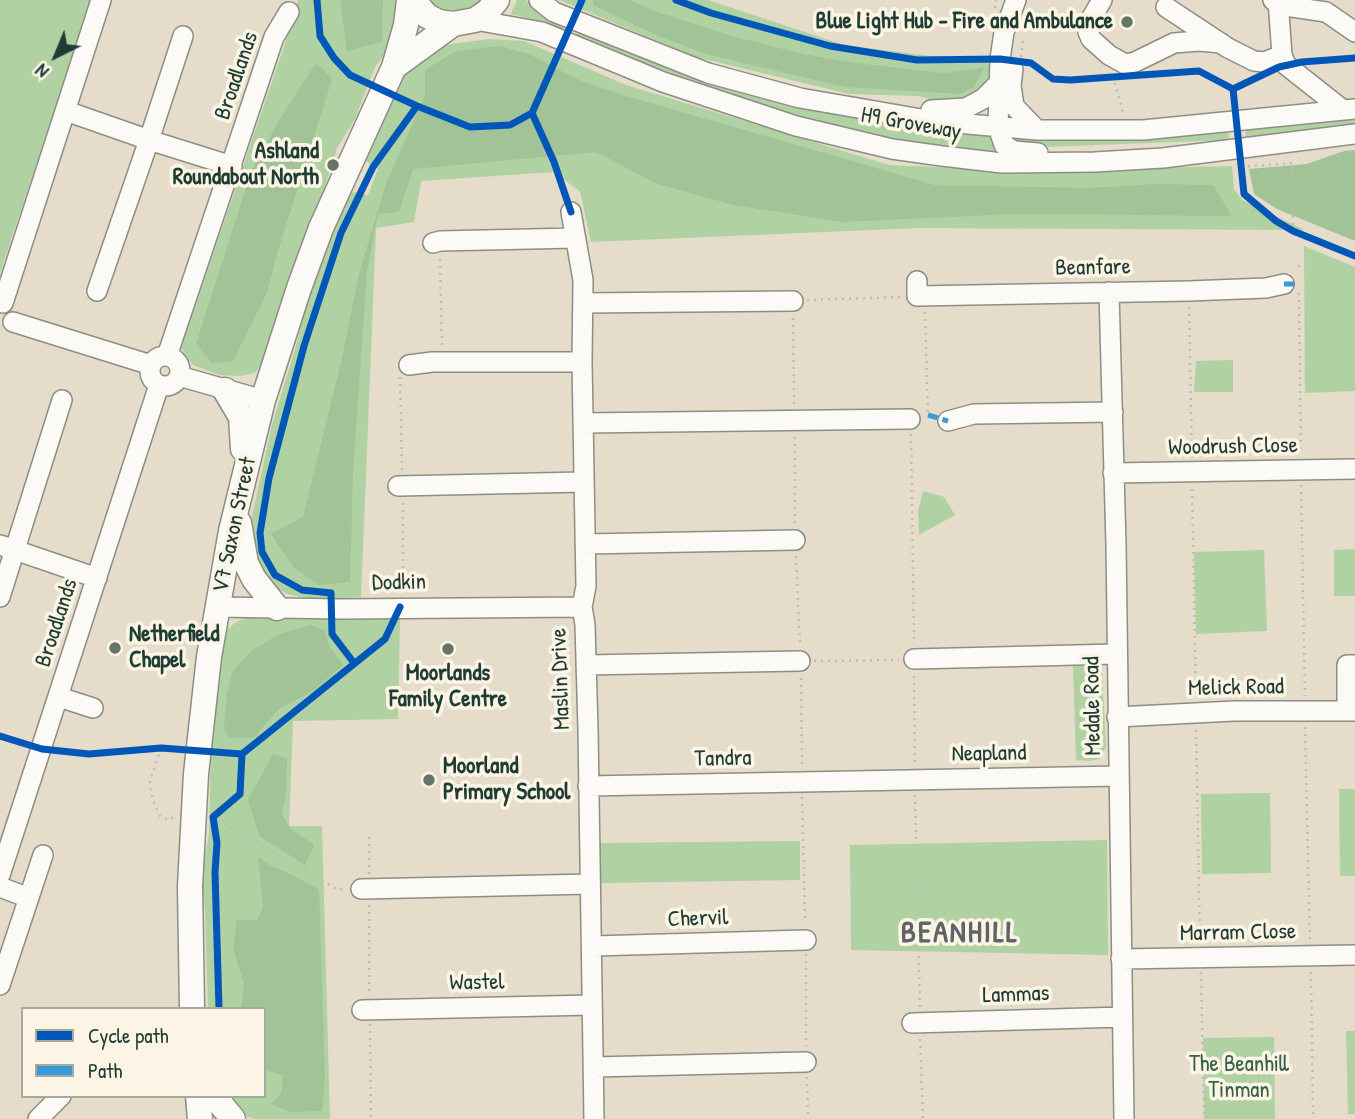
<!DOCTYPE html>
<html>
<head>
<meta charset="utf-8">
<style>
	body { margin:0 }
	#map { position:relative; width:1355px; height:1119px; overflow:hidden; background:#e5dcc9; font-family:"Patrick Hand",sans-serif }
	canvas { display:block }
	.legend { position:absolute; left:21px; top:1007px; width:245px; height:91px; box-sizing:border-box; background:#fcf5e5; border:2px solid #a4ab9e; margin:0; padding:9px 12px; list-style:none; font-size:21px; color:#1f3d34 }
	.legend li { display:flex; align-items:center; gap:14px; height:35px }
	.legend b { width:35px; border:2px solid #a4ab9e }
	.north { position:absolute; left:21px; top:21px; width:70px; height:70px; -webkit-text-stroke:5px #fcf5e5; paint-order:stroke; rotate:223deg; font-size:19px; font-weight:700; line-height:28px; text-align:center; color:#1f3d34 }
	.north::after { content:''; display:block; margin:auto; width:24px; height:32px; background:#1f3d34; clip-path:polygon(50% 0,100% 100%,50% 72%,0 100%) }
</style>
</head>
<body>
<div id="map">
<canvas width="1355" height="1119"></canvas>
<ul class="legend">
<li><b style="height:9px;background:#0057b8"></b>Cycle path</li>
<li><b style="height:9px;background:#3a99d8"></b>Path</li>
</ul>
<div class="north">N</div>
</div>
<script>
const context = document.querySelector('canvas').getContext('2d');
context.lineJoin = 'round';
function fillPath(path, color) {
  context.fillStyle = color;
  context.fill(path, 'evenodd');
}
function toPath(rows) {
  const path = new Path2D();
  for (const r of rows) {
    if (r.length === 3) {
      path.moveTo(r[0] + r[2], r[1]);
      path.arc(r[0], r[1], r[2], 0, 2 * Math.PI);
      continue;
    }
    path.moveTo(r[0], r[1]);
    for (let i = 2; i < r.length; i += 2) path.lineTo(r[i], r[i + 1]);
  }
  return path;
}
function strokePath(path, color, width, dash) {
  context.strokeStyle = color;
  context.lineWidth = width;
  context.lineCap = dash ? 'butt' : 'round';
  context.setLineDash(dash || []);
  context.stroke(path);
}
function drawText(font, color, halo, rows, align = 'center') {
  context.font = font + ' "Patrick Hand",sans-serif';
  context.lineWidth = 7;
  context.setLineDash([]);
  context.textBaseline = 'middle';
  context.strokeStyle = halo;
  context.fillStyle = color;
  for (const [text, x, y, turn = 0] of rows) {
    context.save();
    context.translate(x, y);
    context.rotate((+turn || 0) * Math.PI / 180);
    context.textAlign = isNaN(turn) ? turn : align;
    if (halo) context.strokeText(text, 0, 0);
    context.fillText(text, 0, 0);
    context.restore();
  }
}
fillPath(toPath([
	[0,0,91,0,0,273],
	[298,0,396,0,396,21,390,48,375,67,355,119,337,148,312,229,266,358,255,373,240,376,219,375,193,365,181,348,292,23],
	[427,0,482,0,474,7,462,12,450,12,438,9],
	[517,0,526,0,540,13,565,24,562,32,538,21,511,14],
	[559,0,708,0,844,45,993,64,990,79,970,97,945,102,917,96,849,94,696,57],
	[579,30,640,55,989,133,1006,153,903,142,771,110,679,79,575,37],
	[489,39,524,41,626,85,889,165,1025,171,1232,166,1234,189,1242,200,1305,230,918,228,591,242,580,191,553,172,421,181,414,222,376,228,361,597,319,600,290,595,270,585,260,576,249,530,272,425,296,346,305,308,336,213,353,192,368,195,378,169,366,161,377,127,405,72,430,51,451,44],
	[1355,116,1355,126,1247,139,1245,129],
	[1228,131,1229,140,1043,147,1013,142,1013,135],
	[1304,246,1355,267,1355,391,1305,393],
	[1233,360,1233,392,1194,392,1196,361],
	[923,491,944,497,955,515,919,535,918,511],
	[1355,549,1355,596,1334,596,1334,550],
	[1264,550,1267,631,1196,634,1194,552],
	[248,616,400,618,398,719,293,721,289,826,322,826,330,1119,256,1119,244,1116,223,1096,264,1096,264,1009,208,1009,205,910,201,876,209,835,211,736,223,633,235,623],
	[1073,664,1094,664,1102,672,1106,747,1100,759,1090,761,1076,760],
	[1339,789,1355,789,1355,876,1340,876],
	[1270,793,1271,873,1202,874,1201,794],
	[1107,840,1108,955,851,950,850,845],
	[800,841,800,880,601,883,600,843],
	[1346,1031,1355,1031,1355,1114,1348,1114],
	[1274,1037,1275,1119,1204,1119,1203,1038]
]), '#b0d1a2');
fillPath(toPath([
	[340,0,383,0,382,42,347,51],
	[593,0,629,0,657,12,732,36,803,54,855,63,944,73,984,68,974,87,960,94,845,87,706,54,656,35,593,5],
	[499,46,529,54,581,81,626,96,935,185,1087,188,1155,184,1213,185,1232,216,1014,214,842,222,734,205,657,184,596,152,413,169,399,212,378,214,367,271,353,471,350,582,319,585,293,567,271,534,303,517,342,358,359,274,386,183,425,96,425,70,456,51],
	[316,63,332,79,277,254,267,293,233,361,212,363,196,344,251,172,279,120],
	[1355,150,1355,241,1277,209,1254,194,1249,169,1307,164,1344,151],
	[310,625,324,630,330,647,343,665,313,691,279,709,253,738,229,738,224,728,227,694,232,672,252,650,280,634],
	[273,754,287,758,286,795,282,815,291,829,314,845,305,865,259,836,248,800],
	[258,857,271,866,293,875,319,890,325,1076,322,1111,290,1112,271,1104,281,1093,283,1075,264,1070,264,1009,241,1009,244,984,233,948,237,920,257,920,263,907]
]), '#a2c298');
const minor = toPath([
	[539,0,554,12,708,73,800,98,933,121,1037,130,1143,130,1355,109],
	[1016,0,1004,32,1000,59,998,127,1004,145,1014,151,1038,153],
	[1102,0,1092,17,1088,32,1091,39,1109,55,1125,64,1135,62,1174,43,1199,41,1221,43],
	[1273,0,1279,5,1326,12,1355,32],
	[1278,0,1282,55,1286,65,1343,110],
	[1166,7,1228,48,1254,61,1264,62,1282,55],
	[475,20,542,32,663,82,796,126,892,149,942,156,1002,163,1095,162,1163,158,1355,134],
	[1013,69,1011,86,1014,106,1037,130],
	[931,110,966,108,983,99,999,83],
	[66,111,149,140,183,36],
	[571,212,583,280,582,362,586,586,582,607,585,625,588,729,594,1119],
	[433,243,440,241,575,238],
	[917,281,917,296,1189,291,1266,288,1284,284],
	[97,291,149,140,232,166],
	[1109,292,1116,545,1124,1119],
	[3,303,101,0],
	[583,303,793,301],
	[13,322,151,365],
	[165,371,15],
	[167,356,274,37,289,12],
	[409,365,432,362,582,362],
	[179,376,263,400],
	[948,421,974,414,1113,412],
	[583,423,910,419],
	[1113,473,1355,469],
	[398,486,583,482],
	[585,544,795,540],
	[0,545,97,578],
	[0,597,62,400],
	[217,607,342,609,582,607],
	[914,659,1116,654],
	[586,665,800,661],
	[59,697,93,708],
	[1347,711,1347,665,1355,665],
	[1117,717,1234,711,1355,711],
	[588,786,1119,776],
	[0,875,159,385],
	[0,887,29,898],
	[361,889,590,884],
	[593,946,806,940],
	[1121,959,1355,955],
	[0,985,43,855],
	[362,1010,592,1005],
	[912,1023,1122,1017],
	[594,1067,806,1062],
	[38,1119,61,1096]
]);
const major = toPath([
	[413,0,427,16,439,22,453,24,475,20,488,11,497,0],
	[394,67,453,24],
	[225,390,241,417,243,449],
	[239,523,246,563,254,579,277,608],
	[192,1009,190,886,196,774,209,657,231,531,263,400,299,288,321,228,394,67,406,25,409,0],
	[198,1096,200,1119],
	[214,1096,233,1119]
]);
strokePath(minor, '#8d8e83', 22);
strokePath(major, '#8d8e83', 27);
strokePath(toPath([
	[995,8,996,0],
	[1021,57,1023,39],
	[1113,76,1123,113],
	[333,153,334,123,350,75],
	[1241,167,1293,163,1293,231],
	[440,259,442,347],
	[1298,266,1316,267,1355,280],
	[1299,293,1301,454],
	[807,300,902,297],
	[1189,307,1192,454],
	[925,312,928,415,926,415],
	[793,318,794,405],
	[400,377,402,471],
	[911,434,914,644],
	[795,437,795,524],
	[1301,485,1305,696],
	[1192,489,1196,696],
	[403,503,403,594],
	[796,556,800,647],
	[814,661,899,660],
	[914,676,915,763],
	[801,678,802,766],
	[1305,727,1310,941],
	[1196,730,1200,941],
	[161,748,150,781,153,801,160,816,169,820,175,815],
	[915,795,920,1008],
	[802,797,805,923],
	[213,817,338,890,344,889],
	[369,874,369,837],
	[369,905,369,993],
	[806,954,806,1046],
	[1201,972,1204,1119],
	[1311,972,1313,1119],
	[370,1024,371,1119],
	[920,1039,923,1119],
	[807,1077,808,1119]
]), '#bcbdb9', 2.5, [2, 5]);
strokePath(minor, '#fbfaf7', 19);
strokePath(major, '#fbfaf7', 24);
strokePath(toPath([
	[1284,284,1299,284],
	[928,415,948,421]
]), '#3a99d8', 5, [10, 5]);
strokePath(toPath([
	[317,0,320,36,334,58,350,75,417,106,470,127,510,125,532,113,582,0],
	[676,0,711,13,830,46,917,60,1000,59,1031,63,1053,79,1070,80,1199,71,1233,89,1279,67,1302,62,1355,58],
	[1233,89,1244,194,1276,221,1293,231,1355,256],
	[532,113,554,162,571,212],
	[354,663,332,634,331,593,302,590,275,575,262,552,260,533,269,478,304,346,341,233,373,167,417,106],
	[0,736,42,749,89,754,161,748,242,754],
	[219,1009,215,872,217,843,213,817,240,794,242,754,385,639,400,607]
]), '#0057b8', 7);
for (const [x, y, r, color] of [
	[1127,22,7,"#647568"],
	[333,165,7,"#647568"],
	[115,648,7,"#647568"],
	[448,649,7,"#647568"],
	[429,780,7,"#647568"]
]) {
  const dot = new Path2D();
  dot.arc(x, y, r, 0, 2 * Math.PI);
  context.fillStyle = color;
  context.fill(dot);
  strokePath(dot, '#fcf5e5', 2.5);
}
drawText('bold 23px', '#1f3d34', '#fcf5e5', [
	["Blue Light Hub - Fire and Ambulance",1113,22],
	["Ashland",319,152],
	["Roundabout North",319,178],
	["Netherfield",129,635,"left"],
	["Chapel",129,661,"left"],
	["Moorlands",448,674,"center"],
	["Family Centre",448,700,"center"],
	["Moorland",443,767,"left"],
	["Primary School",443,793,"left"]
], 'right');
drawText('23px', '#1f3d34', '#fcf5e5', [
	["Broadlands",237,76,-71],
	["H9 Groveway",911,124,10],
	["Beanfare",1093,268,-1],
	["Woodrush Close",1233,447,-1],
	["V7 Saxon Street",235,525,-78],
	["Dodkin",399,583,-1],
	["Broadlands",57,623,-72],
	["Maslin Drive",561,679,-92],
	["Melick Road",1236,688,-1],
	["Medale Road",1093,706,-91],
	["Neapland",989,754,-1],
	["Tandra",723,759,-1],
	["Chervil",698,919,-2],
	["Marram Close",1238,933,-1],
	["Wastel",477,983,-1],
	["Lammas",1016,995,-2]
]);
drawText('23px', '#386048', '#fcf5e5', [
	["The Beanhill",1239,1065],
	["Tinman",1239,1091]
]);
context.letterSpacing = '2px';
drawText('bold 30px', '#5f6468', '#fcf5e5', [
	["BEANHILL",960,934]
]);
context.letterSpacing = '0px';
</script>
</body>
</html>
